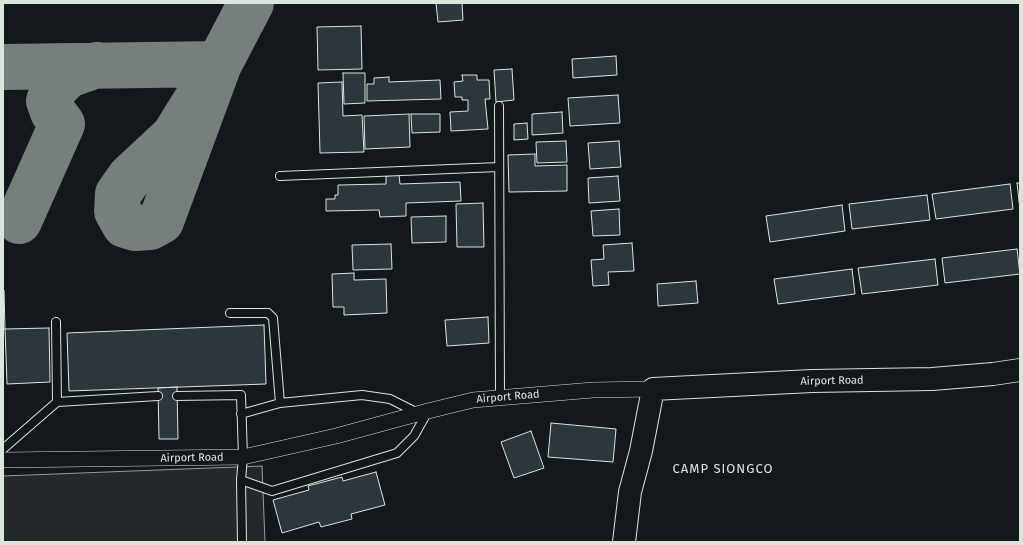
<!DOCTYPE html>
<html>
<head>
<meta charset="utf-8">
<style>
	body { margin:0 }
	#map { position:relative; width:1023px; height:545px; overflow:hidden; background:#14181c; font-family:"Fira Sans",sans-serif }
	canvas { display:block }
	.frame { position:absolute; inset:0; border:4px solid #d8e6dc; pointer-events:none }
</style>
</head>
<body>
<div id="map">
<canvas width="1023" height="545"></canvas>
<div class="frame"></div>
</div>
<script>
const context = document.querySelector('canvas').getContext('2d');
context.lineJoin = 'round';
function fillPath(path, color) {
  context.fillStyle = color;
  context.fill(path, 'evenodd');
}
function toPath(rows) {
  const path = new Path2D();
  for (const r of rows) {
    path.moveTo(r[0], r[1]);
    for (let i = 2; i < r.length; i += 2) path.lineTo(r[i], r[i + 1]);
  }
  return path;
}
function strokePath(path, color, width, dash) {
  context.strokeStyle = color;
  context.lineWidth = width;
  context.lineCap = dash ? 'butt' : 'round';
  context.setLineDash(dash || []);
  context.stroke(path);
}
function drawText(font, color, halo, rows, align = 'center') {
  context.font = font + ' "Fira Sans",sans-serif';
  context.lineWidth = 3;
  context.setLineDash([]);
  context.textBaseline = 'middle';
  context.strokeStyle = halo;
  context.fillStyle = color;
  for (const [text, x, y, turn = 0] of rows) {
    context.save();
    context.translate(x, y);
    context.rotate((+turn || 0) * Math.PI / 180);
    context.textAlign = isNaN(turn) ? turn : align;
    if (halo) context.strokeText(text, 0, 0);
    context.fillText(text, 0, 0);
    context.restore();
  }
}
const parking = toPath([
	[262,466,265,542,3,542,3,476,262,466]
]);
fillPath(parking, '#24282b');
strokePath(parking, '#939e99', 1);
strokePath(toPath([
	[219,64,161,221,150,227,135,228,125,225,117,211,118,194,130,177,174,136,219,64,251,3],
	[3,67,219,64],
	[19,221,62,124,53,112,49,101,54,89,68,75,97,65]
]), '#767f7c', 46);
const building = toPath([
	[436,3,462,3,463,20,438,22,436,3],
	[361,26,362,69,318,70,317,27,361,26],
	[616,56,617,75,573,78,572,59,616,56],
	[512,69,514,100,496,102,494,70,512,69],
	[343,73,365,73,365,103,344,104,343,73],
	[462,75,477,75,477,80,489,80,490,99,485,99,488,129,451,131,450,112,468,111,468,100,462,100,462,97,455,97,454,82,463,81,462,75],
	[389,77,389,82,440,80,441,99,367,101,367,84,374,84,374,78,389,77],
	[342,82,343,116,362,115,364,152,320,153,318,83,342,82],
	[618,95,620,123,570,126,568,98,618,95],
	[562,112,563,133,532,135,532,114,562,112],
	[409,114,410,147,365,149,364,116,409,114],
	[411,114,440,114,440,132,412,133,411,114],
	[527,123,528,139,514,140,514,124,527,123],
	[566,141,567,162,537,163,536,142,566,141],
	[619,141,621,167,590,169,588,143,619,141],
	[535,154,535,166,567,165,567,191,509,192,508,155,535,154],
	[399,175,400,184,460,182,461,201,406,203,406,216,380,217,379,210,326,211,326,199,335,199,335,195,338,195,338,185,386,184,386,176,399,175],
	[618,176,620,201,589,203,588,178,618,176],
	[1017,183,1020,183,1020,210,1017,183],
	[1010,184,1013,209,936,219,932,194,1010,184],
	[927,195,930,220,852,229,849,204,927,195],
	[483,203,484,247,457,247,456,204,483,203],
	[842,205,845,231,770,242,766,216,842,205],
	[619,209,620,235,593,236,591,211,619,209],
	[446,216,446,242,412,243,411,217,446,216],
	[632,243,634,271,608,272,609,285,593,286,591,260,604,259,603,245,632,243],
	[391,244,392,269,353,270,352,245,391,244],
	[1017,249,1020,274,945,283,942,258,1017,249],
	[935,259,938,285,862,294,858,268,935,259],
	[852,269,855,294,778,304,774,279,852,269],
	[354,273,354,280,386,279,387,313,344,315,344,307,333,307,332,274,354,273],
	[696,281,698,303,658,306,657,284,696,281],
	[3,290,4,290,5,329,3,329,3,290],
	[488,317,489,343,447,346,445,320,488,317],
	[264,325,266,384,69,391,67,333,264,325],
	[49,328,50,382,7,384,5,329,49,328],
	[177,387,178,439,159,439,158,388,177,387],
	[551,423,616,429,613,462,548,457,551,423],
	[531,431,544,468,514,478,501,442,531,431],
	[376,472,385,505,351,514,352,519,321,527,319,522,282,533,273,500,309,490,308,486,342,477,343,481,376,472]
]);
fillPath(building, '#2c363c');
strokePath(building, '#d8e6dc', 1);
const lane = toPath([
	[499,106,500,397],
	[280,176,499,167],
	[230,313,268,313,273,318,280,403],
	[56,322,57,402],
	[177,396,241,395,243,457,241,480,242,542],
	[241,414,280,403,362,395,390,399,418,413],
	[3,449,57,402,158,396],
	[241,480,272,491,397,453,414,436,428,411]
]);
const street = toPath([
	[3,460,243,457,336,436,428,411,473,400,593,390,653,389]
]);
const secondary = toPath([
	[624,542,630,492,641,451,653,389,812,381,932,379,993,374,1020,370]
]);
strokePath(lane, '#d8e6dc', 10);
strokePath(street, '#d8e6dc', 16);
strokePath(secondary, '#d8e6dc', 24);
strokePath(lane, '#14181c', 8);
strokePath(street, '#14181c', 15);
strokePath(secondary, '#14181c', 22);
drawText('11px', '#d8e6dc', '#14181c', [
	["Airport Road",832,381,-1],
	["Airport Road",508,397,-5],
	["Airport Road",192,458,-1]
]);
context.letterSpacing = '1px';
drawText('13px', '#d8e6dc', '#14181c', [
	["CAMP SIONGCO",723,469]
]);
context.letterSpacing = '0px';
</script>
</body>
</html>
